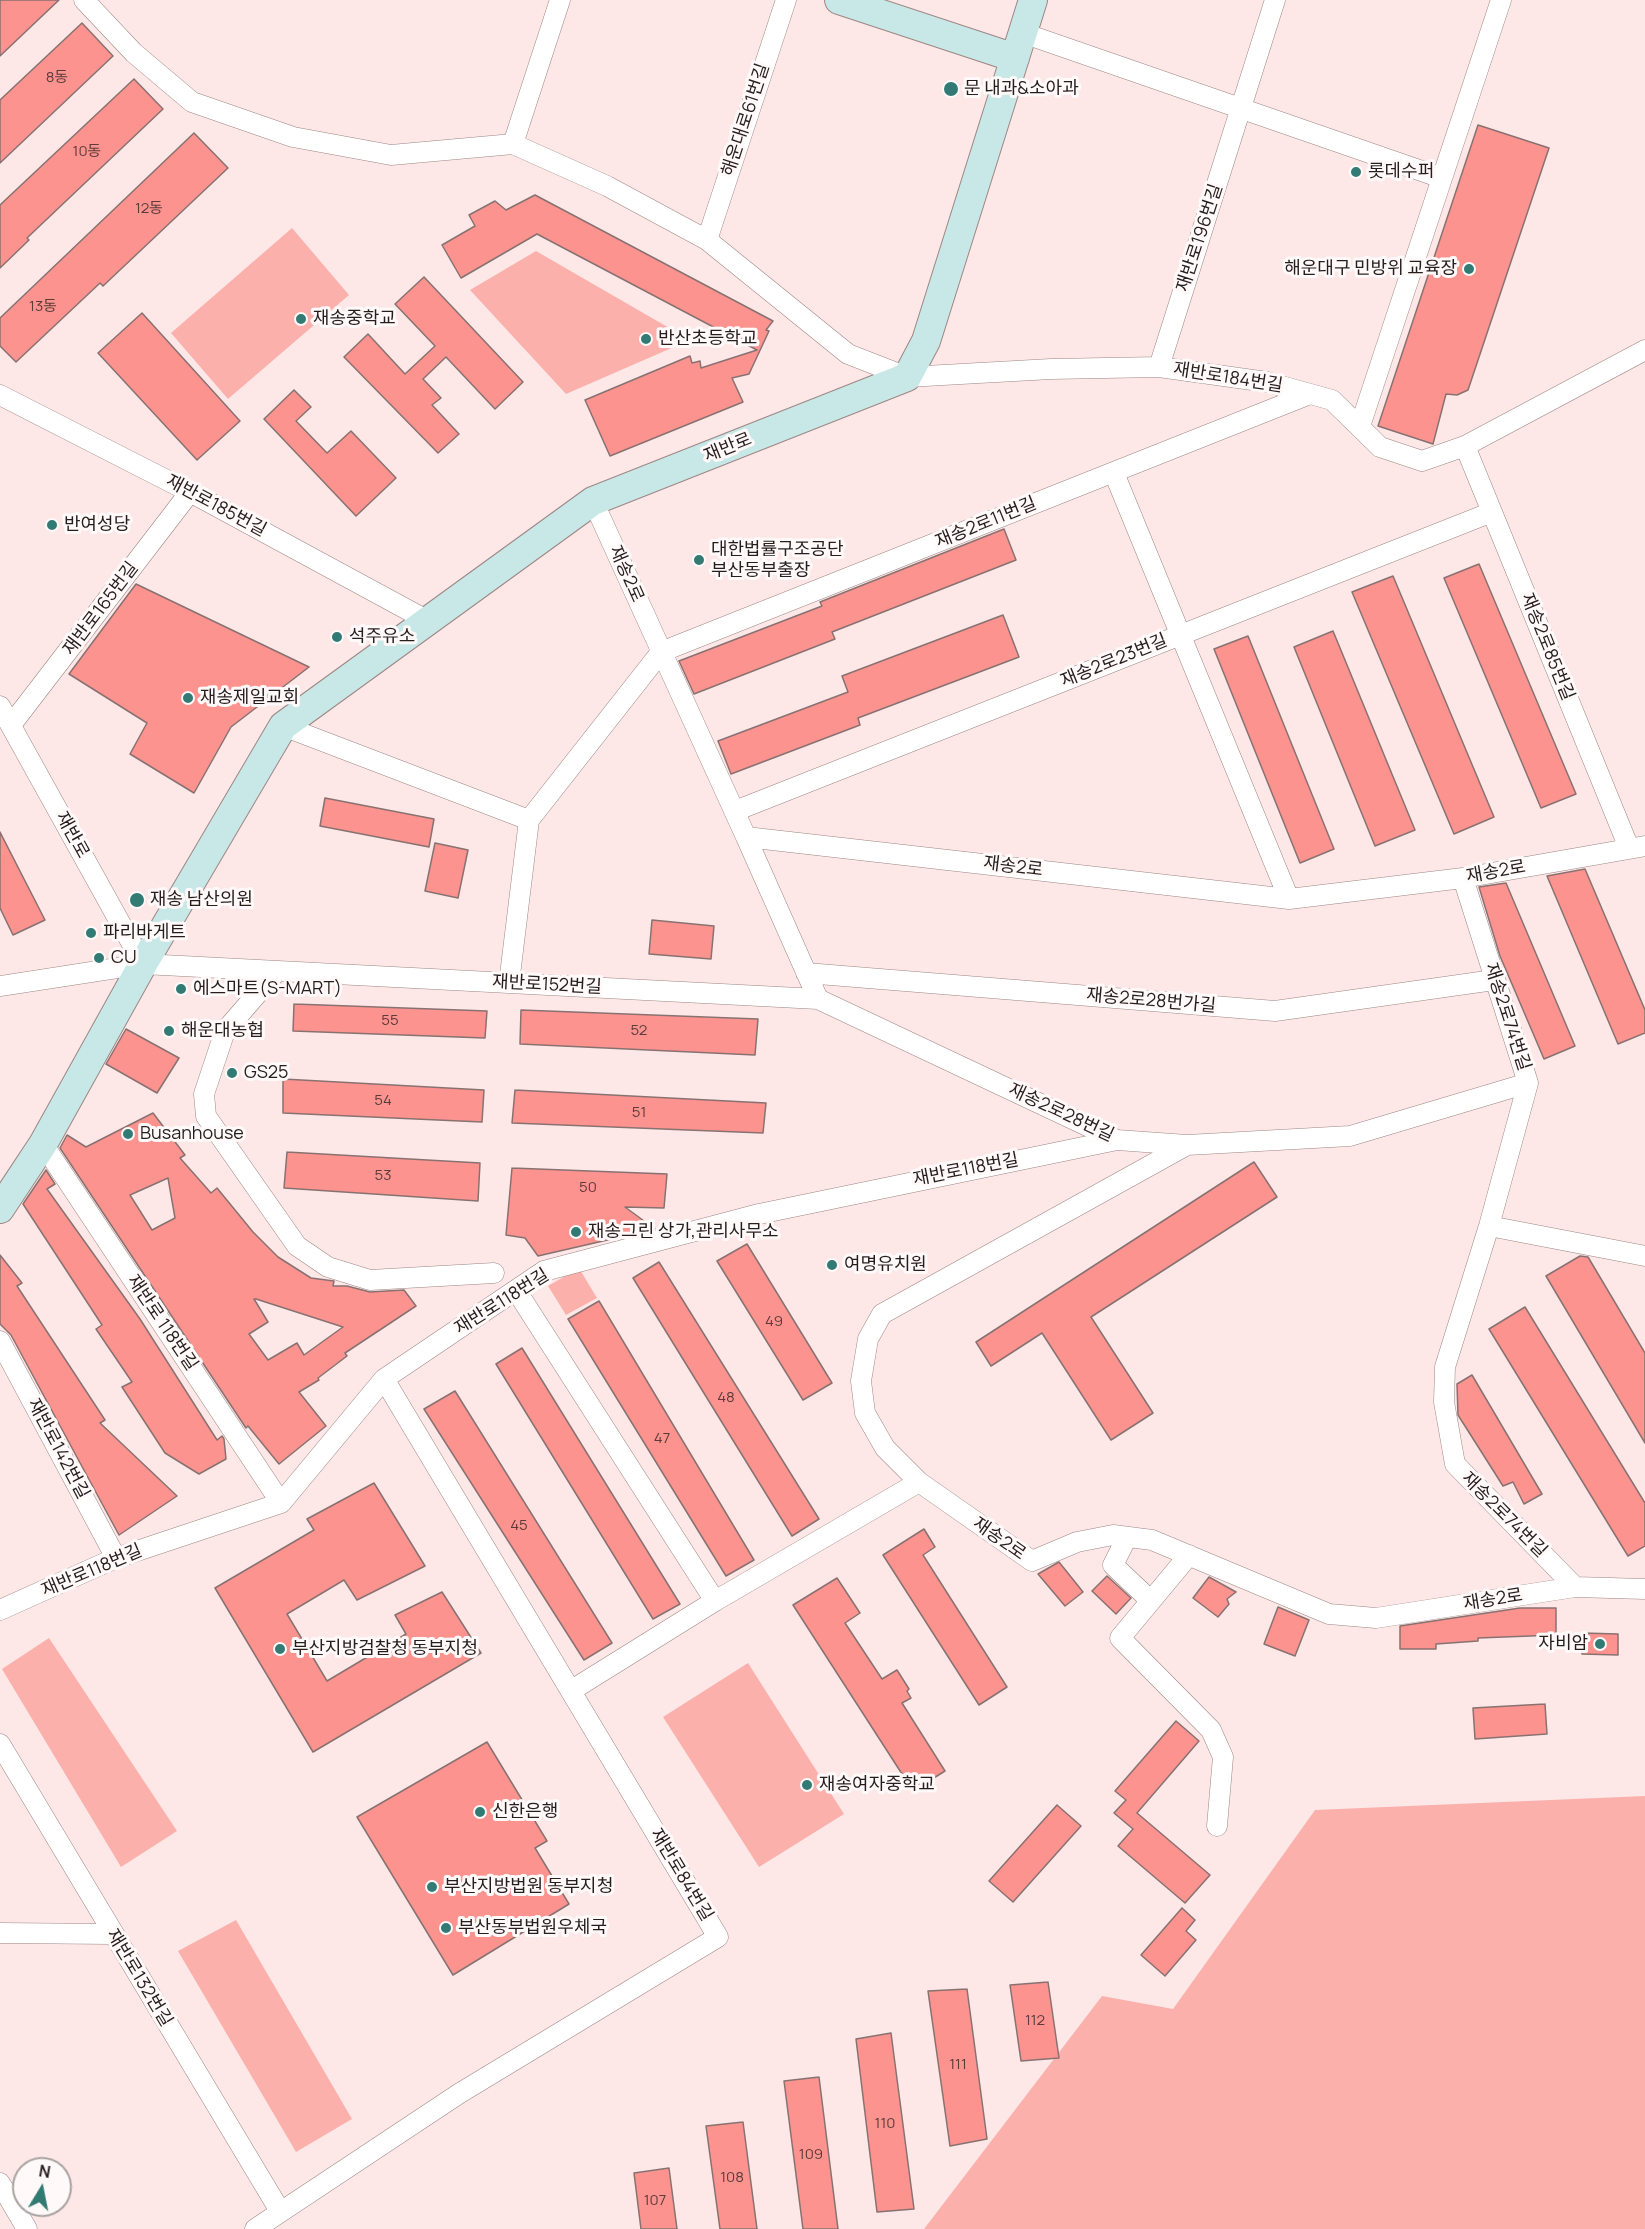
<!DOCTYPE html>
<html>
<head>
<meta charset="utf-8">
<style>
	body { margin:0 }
	#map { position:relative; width:1645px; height:2229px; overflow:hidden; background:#fde8e7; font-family:Manrope,sans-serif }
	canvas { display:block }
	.north { position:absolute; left:12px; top:2157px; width:60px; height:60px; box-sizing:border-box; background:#fffaf9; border:2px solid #a8a2a1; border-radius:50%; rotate:10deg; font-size:16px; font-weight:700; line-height:24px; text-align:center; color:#261e1d }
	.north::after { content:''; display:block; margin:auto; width:21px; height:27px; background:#327a74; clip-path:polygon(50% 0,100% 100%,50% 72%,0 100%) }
</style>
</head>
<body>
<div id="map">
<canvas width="1645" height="2229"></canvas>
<div class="north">N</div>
</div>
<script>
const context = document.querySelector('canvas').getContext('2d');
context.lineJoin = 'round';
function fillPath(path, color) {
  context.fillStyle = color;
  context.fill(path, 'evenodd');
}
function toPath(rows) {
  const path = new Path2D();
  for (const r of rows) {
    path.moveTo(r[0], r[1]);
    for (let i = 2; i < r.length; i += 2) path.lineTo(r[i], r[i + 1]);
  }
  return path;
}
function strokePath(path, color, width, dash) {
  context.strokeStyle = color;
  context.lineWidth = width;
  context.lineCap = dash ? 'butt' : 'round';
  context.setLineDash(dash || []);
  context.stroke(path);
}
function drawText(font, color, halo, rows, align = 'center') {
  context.font = font + ' Manrope,"Noto Sans KR",sans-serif';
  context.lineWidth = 6;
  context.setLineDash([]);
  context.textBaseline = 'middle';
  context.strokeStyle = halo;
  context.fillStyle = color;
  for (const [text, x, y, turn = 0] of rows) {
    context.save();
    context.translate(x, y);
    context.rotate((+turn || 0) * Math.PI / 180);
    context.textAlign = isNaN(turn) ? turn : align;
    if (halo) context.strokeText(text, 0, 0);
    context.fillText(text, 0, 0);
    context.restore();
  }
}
fillPath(toPath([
	[292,228,349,295,228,399,171,333],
	[536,251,690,340,566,394,470,290],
	[579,1268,597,1298,566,1315,548,1286],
	[49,1638,177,1831,121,1867,2,1669],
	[748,1663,844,1814,759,1867,663,1717],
	[1645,1796,1645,2229,924,2229,1102,1996,1173,2009,1315,1810],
	[236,1920,352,2119,296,2152,178,1951]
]), '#fbb0ac');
const building = toPath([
	[0,0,59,0,0,56,0,0],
	[82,23,113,56,0,163,0,100,82,23],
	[134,79,163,109,27,238,29,240,0,268,0,205,134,79],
	[1478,125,1549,148,1468,390,1457,395,1446,394,1433,444,1378,426,1478,125],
	[194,133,228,168,103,286,100,283,16,362,0,346,0,318,194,133],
	[535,195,773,321,766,330,769,331,749,374,732,378,743,402,610,456,585,400,690,356,692,363,700,361,701,368,757,350,537,234,461,278,442,245,475,226,469,215,495,201,506,210,535,195],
	[424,277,523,382,495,409,446,357,423,379,441,398,432,405,459,434,438,453,344,357,368,334,405,374,435,346,395,304,424,277],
	[142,313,240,421,197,460,98,353,142,313],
	[294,390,311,407,296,421,327,453,351,431,396,478,356,516,264,419,294,390],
	[1004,529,1016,560,832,632,835,639,694,694,679,661,822,606,820,602,1004,529],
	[1479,564,1576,794,1541,808,1444,578,1479,564],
	[1393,576,1494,817,1454,834,1352,592,1393,576],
	[136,584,309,667,231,727,194,793,130,754,147,723,69,674,136,584],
	[1003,615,1019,657,858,718,860,725,731,774,718,741,848,692,842,676,1003,615],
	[1333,631,1415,830,1375,846,1294,647,1333,631],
	[1248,636,1334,849,1300,863,1214,649,1248,636],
	[325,798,434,819,429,847,320,826,325,798],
	[0,832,45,920,13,935,0,908,0,832],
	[435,843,468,850,458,898,425,891,435,843],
	[1585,869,1645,1010,1645,1033,1618,1044,1547,876,1585,869],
	[1506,883,1575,1046,1544,1059,1500,956,1479,887,1506,883],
	[652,920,714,926,711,959,649,954,652,920],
	[294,1004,487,1011,485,1038,293,1031,294,1004],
	[521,1010,758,1019,755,1055,520,1044,521,1010],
	[126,1029,179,1058,157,1093,106,1064,126,1029],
	[283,1079,484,1090,482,1122,283,1113,283,1079],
	[515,1090,766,1103,763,1133,512,1123,515,1090],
	[153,1113,185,1155,180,1158,211,1193,217,1188,253,1232,278,1257,311,1278,334,1281,333,1286,347,1286,370,1292,404,1290,416,1306,345,1353,347,1356,318,1378,319,1380,299,1392,326,1426,279,1464,248,1426,246,1428,60,1148,67,1135,86,1147,153,1113],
	[168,1178,175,1218,152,1230,130,1195,168,1178],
	[254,1299,256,1299,343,1327,304,1355,297,1343,268,1360,249,1334,268,1322,254,1299],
	[287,1152,480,1163,478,1201,284,1188,287,1152],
	[1254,1162,1277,1197,1091,1317,1153,1413,1111,1440,1042,1333,991,1366,976,1342,1254,1162],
	[512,1168,667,1174,664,1208,625,1207,655,1229,538,1256,525,1238,506,1235,512,1168],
	[46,1170,55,1184,47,1189,140,1319,217,1440,222,1436,224,1439,226,1459,199,1474,165,1453,122,1387,132,1382,96,1329,102,1325,23,1204,46,1170],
	[747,1244,832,1383,803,1400,717,1261,747,1244],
	[0,1255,22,1283,17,1286,105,1420,100,1423,177,1496,119,1535,11,1335,0,1324,0,1255],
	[1580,1256,1588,1257,1645,1353,1645,1443,1546,1276,1580,1256],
	[659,1262,819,1519,792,1536,633,1278,659,1262],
	[599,1301,754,1560,726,1576,568,1319,599,1301],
	[1525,1307,1645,1503,1645,1546,1628,1556,1489,1329,1525,1307],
	[522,1348,680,1604,653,1619,496,1364,522,1348],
	[1472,1375,1542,1494,1524,1504,1513,1482,1503,1486,1458,1415,1457,1384,1472,1375],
	[455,1391,612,1643,584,1660,424,1409,455,1391],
	[374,1483,425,1566,357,1600,344,1580,287,1614,327,1681,406,1634,395,1615,442,1592,481,1653,313,1752,215,1588,314,1530,307,1519,374,1483],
	[924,1529,935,1547,923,1555,1007,1687,979,1705,883,1555,924,1529],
	[1059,1562,1083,1592,1065,1606,1038,1574,1059,1562],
	[1107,1576,1131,1598,1116,1614,1092,1591,1107,1576],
	[1209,1577,1236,1592,1227,1599,1229,1604,1218,1617,1193,1598,1209,1577],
	[837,1578,860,1613,845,1623,882,1679,897,1670,909,1689,907,1691,911,1698,902,1703,945,1771,913,1791,793,1605,837,1578],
	[1278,1607,1309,1620,1295,1656,1264,1644,1278,1607],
	[1520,1608,1556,1608,1556,1635,1478,1638,1478,1641,1436,1644,1436,1649,1400,1649,1400,1626,1520,1608],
	[1582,1633,1618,1634,1618,1655,1582,1654,1582,1633],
	[1545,1704,1547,1734,1475,1739,1473,1708,1545,1704],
	[1176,1721,1199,1741,1137,1813,1210,1875,1185,1903,1118,1846,1133,1829,1114,1813,1126,1800,1115,1791,1176,1721],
	[487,1742,547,1841,535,1848,569,1904,453,1975,357,1817,487,1742],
	[1057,1805,1081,1826,1013,1902,989,1881,1057,1805],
	[1182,1908,1195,1920,1186,1931,1196,1940,1165,1976,1141,1955,1182,1908],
	[1048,1982,1059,2058,1021,2061,1010,1985,1048,1982],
	[967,1989,987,2139,950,2146,928,1991,967,1989],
	[891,2033,914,2209,877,2212,856,2039,891,2033],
	[819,2077,838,2229,803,2229,784,2081,819,2077],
	[743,2122,757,2229,720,2229,706,2126,743,2122],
	[669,2168,677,2229,641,2229,634,2173,669,2168]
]);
fillPath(building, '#fd938f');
strokePath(building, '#887271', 1.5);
const minor = toPath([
	[84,0,134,53,192,102,293,137,391,155,513,144,607,186,707,240,848,354,907,377,1051,369,1159,367,1267,382,1332,400,1380,447,1422,461,1465,446,1645,350],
	[1023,33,1442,178],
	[513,144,560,0],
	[707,240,786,0],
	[1159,367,1275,0],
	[0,395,190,492,430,622],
	[1360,426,1501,0],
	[1465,446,1629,848],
	[1114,473,1289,899],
	[593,501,746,837,1289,899,1463,878,1645,846],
	[0,706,143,964],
	[11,725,190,492],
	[283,726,529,820],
	[735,811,1492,512],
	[746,837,818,999,1117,1140,1187,1145,1350,1136,1528,1083],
	[1463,878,1528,1083,1489,1226,1445,1367,1444,1402,1455,1464,1575,1587],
	[277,971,225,1031,204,1094,206,1116,297,1246,328,1267,370,1280,494,1273],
	[806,973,1275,1011,1494,980],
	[509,983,529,820,661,652,1310,394],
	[0,986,143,964,818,999],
	[43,1144,281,1503],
	[1187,1145,882,1314,868,1339,861,1381,865,1413,885,1448,919,1482,1032,1561,1077,1542,1113,1535,1152,1540,1329,1614,1376,1618,1575,1587,1645,1589],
	[1489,1226,1645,1256],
	[516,1290,715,1601],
	[0,1341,116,1558],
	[1127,1537,1113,1565,1150,1600],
	[1189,1555,1120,1638,1211,1730,1223,1757,1217,1826],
	[0,1610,116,1558,281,1503,384,1379,544,1271,759,1214,1117,1140],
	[572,1690,715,1601,919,1482],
	[0,1744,280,2211],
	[0,1933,111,1934],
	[0,2183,27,2229],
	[255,2229,460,2093,718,1937,384,1379]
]);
const secondary = toPath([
	[839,0,1015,58],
	[0,1209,43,1144,143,964,283,726,593,501,907,377,926,341,1033,0]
]);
strokePath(minor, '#9d8684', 21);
strokePath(secondary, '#9d8684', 30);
strokePath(minor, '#fff', 20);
strokePath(secondary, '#c7e8e6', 28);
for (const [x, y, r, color] of [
	[951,89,8,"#327a74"],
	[1356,172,6,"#327a74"],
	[1469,269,6,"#327a74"],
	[301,319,6,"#327a74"],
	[646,339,6,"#327a74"],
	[52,525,6,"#327a74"],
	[699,560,6,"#327a74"],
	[337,637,6,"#327a74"],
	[188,698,6,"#327a74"],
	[137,900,8,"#327a74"],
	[91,933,6,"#327a74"],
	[99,958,6,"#327a74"],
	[181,989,6,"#327a74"],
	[169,1031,6,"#327a74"],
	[232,1073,6,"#327a74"],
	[128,1134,6,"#327a74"],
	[576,1232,6,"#327a74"],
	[832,1265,6,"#327a74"],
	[1600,1644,6,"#327a74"],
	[280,1649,6,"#327a74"],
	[807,1785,6,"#327a74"],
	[480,1812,6,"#327a74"],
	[432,1887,6,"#327a74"],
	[446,1928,6,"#327a74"]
]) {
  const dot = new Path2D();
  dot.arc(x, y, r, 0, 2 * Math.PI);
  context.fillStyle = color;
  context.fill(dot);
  strokePath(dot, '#fffaf9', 2);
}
drawText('15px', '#5c3b3a', null, [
	["8동",57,78],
	["10동",87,152],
	["12동",149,209],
	["13동",43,307],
	["55",390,1021],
	["52",639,1031],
	["54",383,1101],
	["51",639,1113],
	["53",383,1176],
	["50",588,1188],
	["49",774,1322],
	["48",726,1398],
	["47",662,1439],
	["45",519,1526],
	["112",1035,2021],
	["111",958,2065],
	["110",885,2124],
	["109",811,2155],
	["108",732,2178],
	["107",655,2201]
]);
drawText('18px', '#261e1d', '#fffaf9', [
	["문 내과&소아과",964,89],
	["롯데수퍼",1368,172],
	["해운대구 민방위 교육장",1457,269,"right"],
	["재송중학교",313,319],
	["반산초등학교",658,339],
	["반여성당",64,525],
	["대한법률구조공단",711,550],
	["부산동부출장",711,571],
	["석주유소",349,637],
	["재송제일교회",200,698],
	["재송 남산의원",150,900],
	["파리바게트",103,933],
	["CU",111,958],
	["에스마트(S-MART)",193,989],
	["해운대농협",181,1031],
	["GS25",244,1073],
	["Busanhouse",140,1134],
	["재송그린 상가,관리사무소",588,1232],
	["여명유치원",844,1265],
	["자비암",1588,1644,"right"],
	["부산지방검찰청 동부지청",292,1649],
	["재송여자중학교",819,1785],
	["신한은행",492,1812],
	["부산지방법원 동부지청",444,1887],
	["부산동부법원우체국",458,1928]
], 'left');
drawText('18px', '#261e1d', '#fffaf9', [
	["해운대로61번길",746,120,-72],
	["재반로196번길",1200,238,-72],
	["재반로184번길",1228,378,9],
	["재반로",728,448,-22],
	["재반로185번길",216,506,28],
	["재송2로11번길",986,523,-22],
	["재송2로",626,574,66],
	["재반로165번길",101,609,-53],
	["재송2로85번길",1547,647,68],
	["재송2로23번길",1114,661,-22],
	["재반로",72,835,61],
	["재송2로",1013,867,7],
	["재송2로",1496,872,-10],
	["재반로152번길",547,985,3],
	["재송2로28번가길",1151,1001,5],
	["재송2로74번길",1507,1017,72],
	["재송2로28번길",1061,1113,25],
	["재반로118번길",966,1170,-11],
	["재반로118번길",502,1302,-32],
	["재반로 118번길",162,1323,56],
	["재반로142번길",58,1449,62],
	["재송2로74번길",1504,1515,45],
	["재송2로",999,1539,35],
	["재반로118번길",92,1571,-23],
	["재송2로",1493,1600,-9],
	["재반로84번길",681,1875,59],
	["재반로132번길",139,1978,59]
]);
</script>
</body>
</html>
